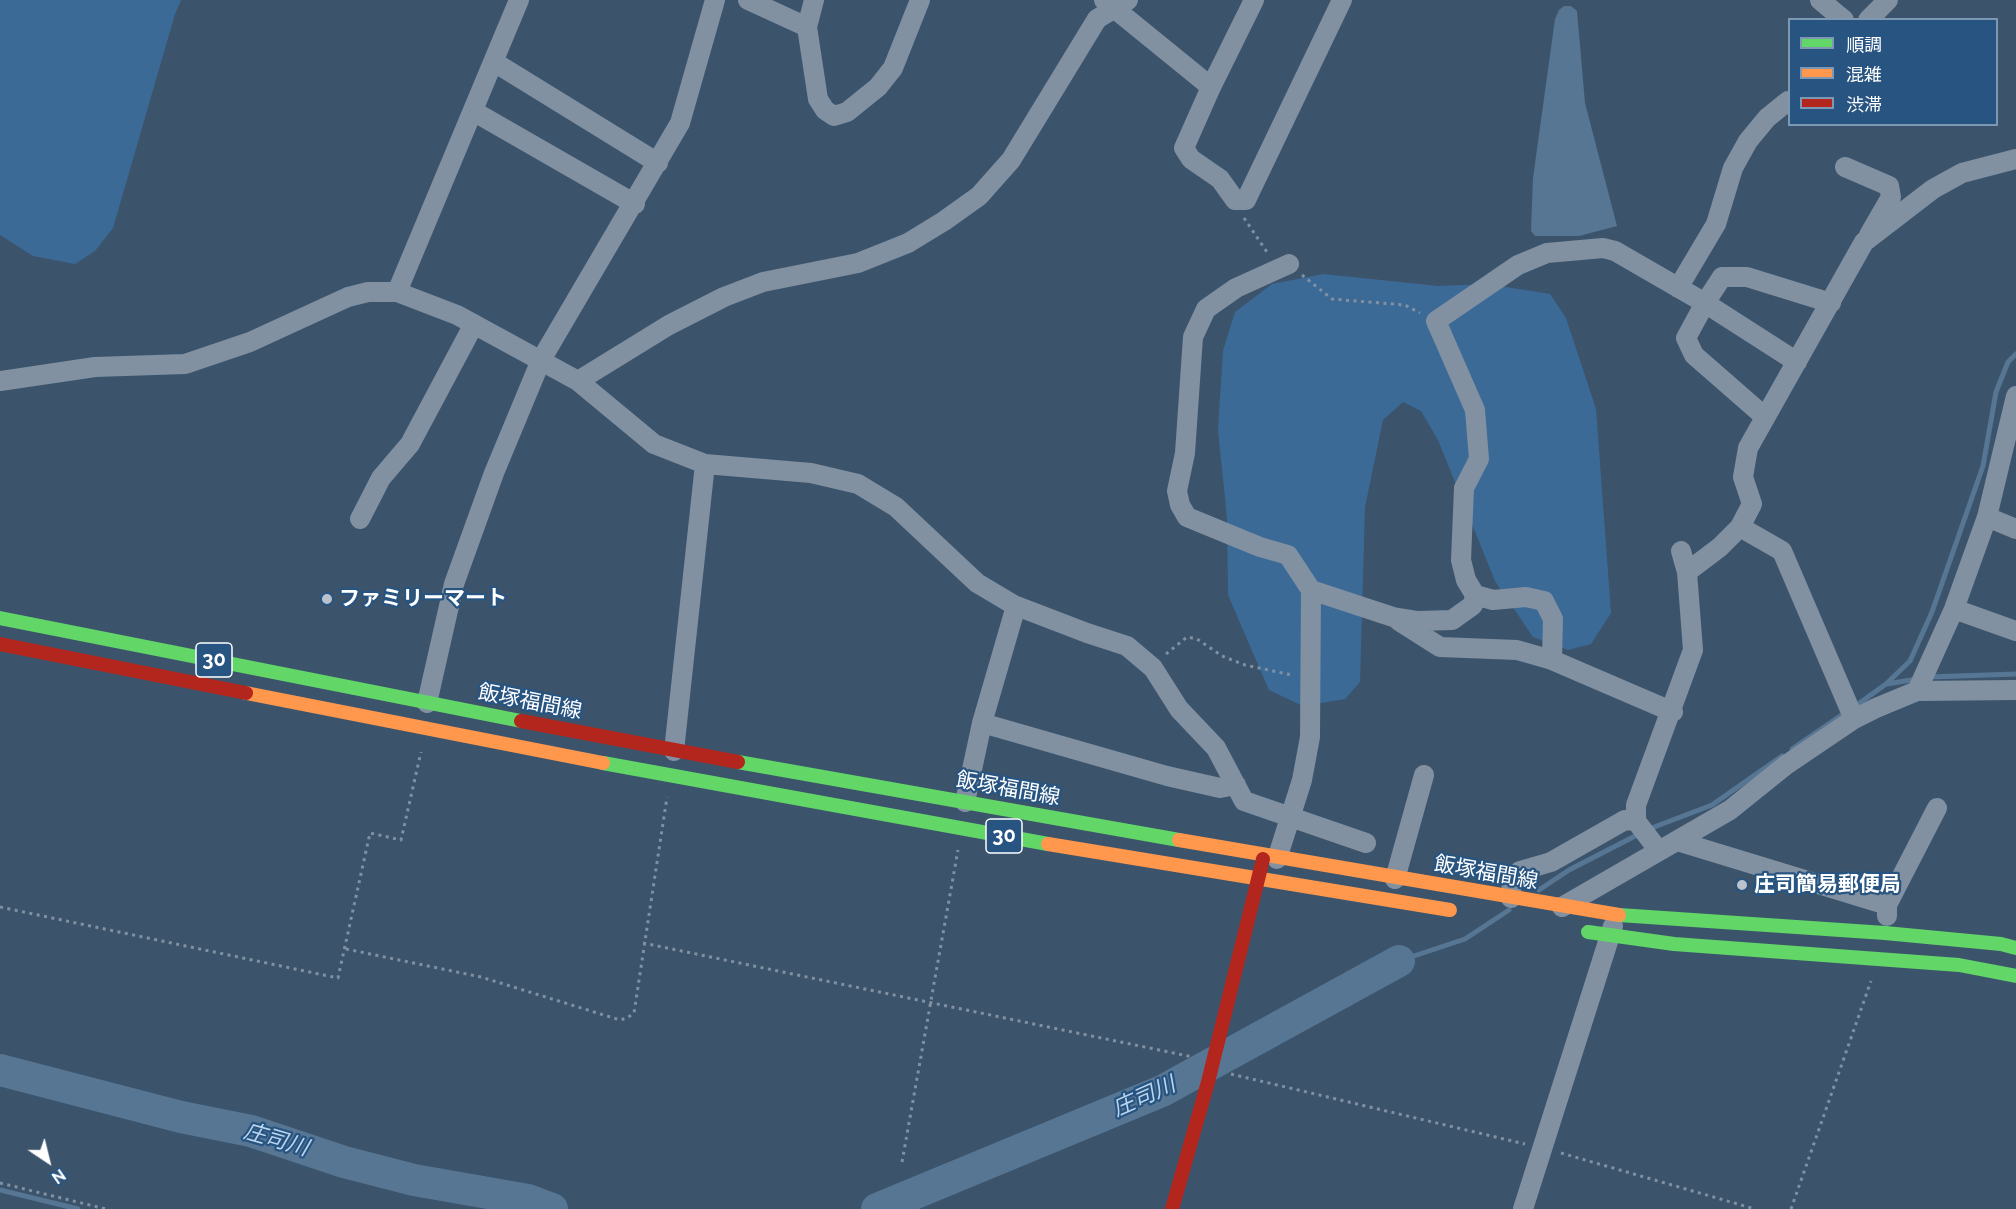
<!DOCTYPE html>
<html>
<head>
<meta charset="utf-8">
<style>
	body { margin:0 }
	#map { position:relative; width:2016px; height:1209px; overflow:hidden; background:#3b546c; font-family:Raleway,"Noto Sans JP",sans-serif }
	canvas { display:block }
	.legend { position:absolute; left:1788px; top:18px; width:210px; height:108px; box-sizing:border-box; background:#275480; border:2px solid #7d98b3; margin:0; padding:8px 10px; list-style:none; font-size:18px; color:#fff }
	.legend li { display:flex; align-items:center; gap:12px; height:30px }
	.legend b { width:30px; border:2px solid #7d98b3 }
	.north { position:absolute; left:18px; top:1131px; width:60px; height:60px; -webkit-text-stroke:4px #275480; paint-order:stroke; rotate:145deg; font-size:16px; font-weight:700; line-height:24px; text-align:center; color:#fff }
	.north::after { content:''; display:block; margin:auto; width:21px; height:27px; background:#fff; clip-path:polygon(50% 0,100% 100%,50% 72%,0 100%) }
</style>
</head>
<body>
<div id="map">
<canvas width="2016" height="1209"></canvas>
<ul class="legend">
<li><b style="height:8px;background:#63d668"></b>順調</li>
<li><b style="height:8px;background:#ff974d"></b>混雑</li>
<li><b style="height:8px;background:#b3261e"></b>渋滞</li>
</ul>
<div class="north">N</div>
</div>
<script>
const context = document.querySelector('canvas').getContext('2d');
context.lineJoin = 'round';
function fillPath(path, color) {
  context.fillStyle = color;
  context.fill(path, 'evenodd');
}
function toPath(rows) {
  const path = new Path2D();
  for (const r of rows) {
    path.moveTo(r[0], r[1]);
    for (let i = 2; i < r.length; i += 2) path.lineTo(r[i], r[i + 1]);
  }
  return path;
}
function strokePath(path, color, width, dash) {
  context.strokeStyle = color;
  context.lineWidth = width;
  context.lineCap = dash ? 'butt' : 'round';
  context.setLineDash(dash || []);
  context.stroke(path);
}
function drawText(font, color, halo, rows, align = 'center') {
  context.font = font + ' Raleway,"Noto Sans JP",sans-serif';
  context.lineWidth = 4.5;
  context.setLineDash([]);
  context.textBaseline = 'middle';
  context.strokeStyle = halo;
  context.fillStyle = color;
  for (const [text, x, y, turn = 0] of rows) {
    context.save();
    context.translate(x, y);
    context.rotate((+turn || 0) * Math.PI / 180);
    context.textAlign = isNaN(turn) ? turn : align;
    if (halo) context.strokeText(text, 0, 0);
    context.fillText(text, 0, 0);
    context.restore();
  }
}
fillPath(toPath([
	[0,0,181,0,175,14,113,228,95,251,75,264,33,256,0,235],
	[1323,274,1438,286,1487,284,1550,294,1566,318,1596,409,1611,613,1591,644,1568,650,1533,637,1495,581,1438,440,1421,411,1403,402,1383,420,1365,507,1360,682,1345,699,1303,706,1269,690,1228,595,1227,518,1218,430,1223,351,1235,312,1272,284]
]), '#3c6a97');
fillPath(toPath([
	[1564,6,1571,6,1577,11,1585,103,1617,226,1579,236,1535,236,1531,231,1533,178,1555,19,1559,10]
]), '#567694');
strokePath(toPath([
	[1929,677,2016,674],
	[1887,684,1917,679],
	[1854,707,1886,684,1910,661,1932,612,1983,466,1996,392,2008,362,2016,354],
	[1792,749,1846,712],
	[1649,829,1712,805,1782,756],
	[1539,890,1569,870,1641,833],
	[1399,961,1465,939,1509,910],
	[0,1190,78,1209]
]), '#567694', 5);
strokePath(toPath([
	[0,1070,181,1117,251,1131,344,1162,414,1180,528,1200,552,1209],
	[877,1209,1162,1091,1399,961]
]), '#567694', 32);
strokePath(toPath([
	[1244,218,1269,255],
	[1302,275,1332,299,1405,305,1420,313],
	[1166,654,1187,637,1197,639,1222,656,1245,665,1292,675],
	[0,907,338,978,370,833,401,840,421,752],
	[643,943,1193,1057],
	[346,949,481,977,620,1020,627,1018,634,1013,667,797],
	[1231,1074,1525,1144],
	[1561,1153,1755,1209],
	[902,1162,958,850],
	[0,1183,106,1209],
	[1791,1209,1871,981]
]), '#8191a2', 3, [3, 4.5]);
strokePath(toPath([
	[748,0,807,27,818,99,825,110,834,116,847,112,878,87,893,68,920,0],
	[1104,0,1211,87],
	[1254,0,1211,87,1184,148,1191,159,1220,179,1235,200,1246,200,1342,0],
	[1820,0,1844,20],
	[1868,20,1888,0],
	[807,27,814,0],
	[494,62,658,163],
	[473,111,635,204],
	[1845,167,1889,186,1891,197,1869,235],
	[1678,288,1716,224,1733,168,1748,141,1767,118,1788,101],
	[397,292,519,0],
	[0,381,95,367,185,364,250,342,348,297,368,292,397,292,457,315,578,381,654,444,705,464,811,473,858,484,896,507,977,583,1014,605,1087,633,1127,646,1153,668,1179,709,1216,748,1244,801,1366,843],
	[578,381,669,325,724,297,763,282,858,263,908,243,944,221,979,196,1011,160,1097,19,1128,0],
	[1765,417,1694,355,1686,338,1705,303,1722,277,1747,277,1831,303],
	[1987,517,2016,529],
	[360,519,381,478,410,444,474,324],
	[1681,551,1687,572],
	[1311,590,1393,617,1418,621,1452,620,1473,605,1475,595],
	[1954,609,2016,631],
	[1399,621,1440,647,1517,650,1552,660],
	[1917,691,1954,609,1987,517,2016,396],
	[427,703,454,584,494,473,541,360,680,123,715,0],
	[1673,712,1552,660,1553,619,1544,601,1526,597,1493,600,1475,595,1466,580,1461,560,1464,488,1479,459,1475,410,1436,321,1518,265,1547,253,1603,248,1615,251,1705,303,1797,362],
	[1854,719,1782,551,1740,527,1752,504,1743,477,1748,448,1864,242,1933,189,1962,173,2016,159],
	[982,723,1167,776,1220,788,1236,785],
	[674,751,705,464],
	[965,802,982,723,1016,606],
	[1677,841,1887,905],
	[1659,851,1636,821,1636,805,1693,650,1687,572,1720,547,1740,527],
	[1277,859,1302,780,1310,737,1311,590,1288,555,1260,547,1187,517,1180,505,1177,491,1185,453,1193,337,1206,309,1236,288,1289,264],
	[1395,879,1424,775],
	[1511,898,1512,878,1520,871,1551,862,1625,820,1636,821],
	[1562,907,1730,810,1786,765,1854,719,1876,708,1917,691,2016,690],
	[1887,916,1887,905,1937,808],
	[1523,1209,1613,926]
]), '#8191a2', 20);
strokePath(toPath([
	[0,618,521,721],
	[738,762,1179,840],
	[603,763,1048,844],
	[1619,915,1885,933,2001,944,2016,948],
	[1588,932,1674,944,1959,965,2016,976]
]), '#63d668', 14);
strokePath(toPath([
	[246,693,603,763],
	[1179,840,1619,915],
	[1048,844,1450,910]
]), '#ff974d', 14);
strokePath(toPath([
	[0,644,246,693],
	[521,721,738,762],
	[1172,1209,1208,1082,1263,859]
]), '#b3261e', 14);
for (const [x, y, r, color] of [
	[327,599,6,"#bac3cc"],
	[1742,885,6,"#bac3cc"]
]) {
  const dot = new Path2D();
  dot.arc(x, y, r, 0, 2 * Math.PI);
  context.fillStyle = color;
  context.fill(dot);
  strokePath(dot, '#275480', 2);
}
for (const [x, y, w] of [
	[214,660,36],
	[1004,836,36]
]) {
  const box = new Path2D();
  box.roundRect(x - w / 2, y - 17, w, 34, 4.5);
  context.fillStyle = '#275480';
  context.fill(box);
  strokePath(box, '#fff', 1.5);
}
drawText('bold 20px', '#fff', null, [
	["30",214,660],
	["30",1004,836]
]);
drawText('bold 21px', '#fff', '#275480', [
	["ファミリーマート",339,599],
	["庄司簡易郵便局",1754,885]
], 'left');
drawText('21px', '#fff', '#275480', [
	["飯塚福間線",530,702,11],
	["飯塚福間線",1008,789,10],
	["飯塚福間線",1486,873,10]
]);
drawText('italic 22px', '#bad5ee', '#275480', [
	["庄司川",1144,1097,-24],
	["庄司川",276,1140,16]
]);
</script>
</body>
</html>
